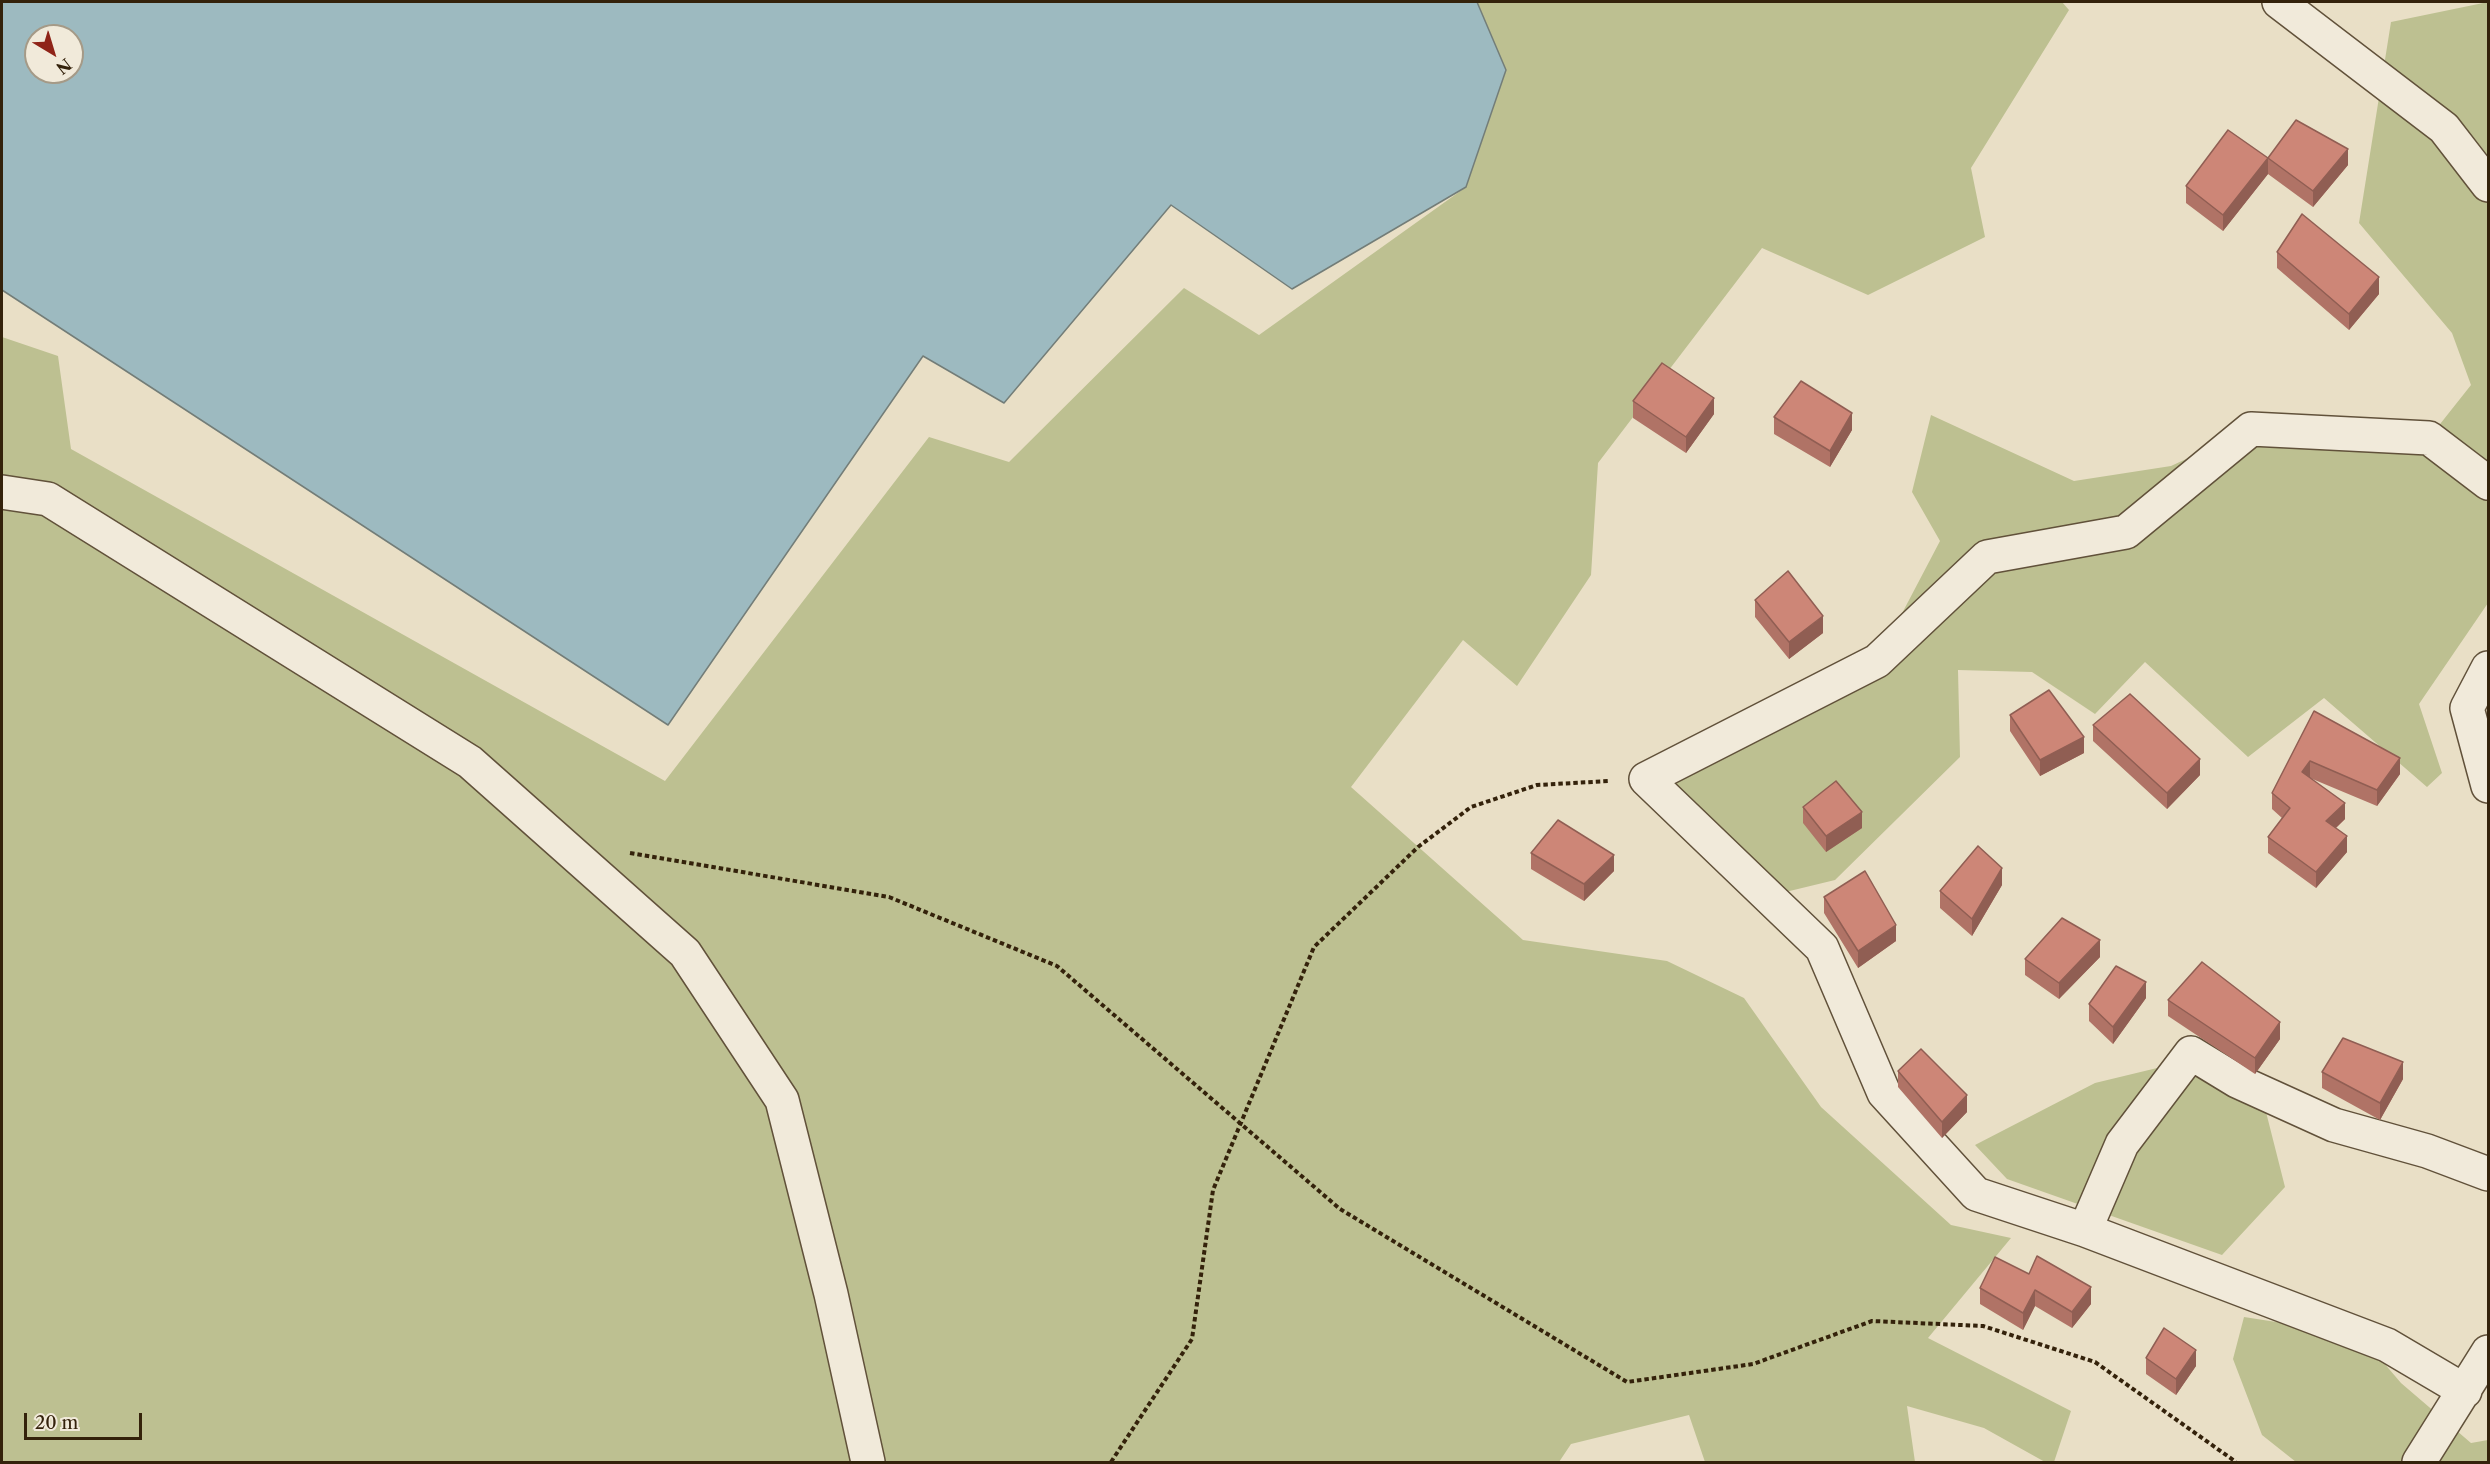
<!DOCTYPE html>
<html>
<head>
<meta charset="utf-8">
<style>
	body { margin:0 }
	#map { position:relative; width:2490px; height:1464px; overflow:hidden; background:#e9dfc6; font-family:"Libre Caslon Text",serif }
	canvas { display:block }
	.frame { position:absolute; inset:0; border:3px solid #34220b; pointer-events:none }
	.north { position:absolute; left:24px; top:24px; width:60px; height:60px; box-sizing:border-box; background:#f1eada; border:2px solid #a59a87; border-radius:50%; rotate:142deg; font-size:16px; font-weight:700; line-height:24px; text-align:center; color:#34220b }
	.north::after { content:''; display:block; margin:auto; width:21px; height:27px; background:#8f2418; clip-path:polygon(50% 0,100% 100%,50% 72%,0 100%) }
	.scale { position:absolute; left:24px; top:1413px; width:118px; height:27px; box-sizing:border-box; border:3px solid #34220b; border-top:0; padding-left:8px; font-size:18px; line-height:21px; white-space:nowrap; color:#34220b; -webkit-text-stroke:4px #f1eada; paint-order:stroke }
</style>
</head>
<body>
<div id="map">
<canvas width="2490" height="1464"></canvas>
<div class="frame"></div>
<div class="north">N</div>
<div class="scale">20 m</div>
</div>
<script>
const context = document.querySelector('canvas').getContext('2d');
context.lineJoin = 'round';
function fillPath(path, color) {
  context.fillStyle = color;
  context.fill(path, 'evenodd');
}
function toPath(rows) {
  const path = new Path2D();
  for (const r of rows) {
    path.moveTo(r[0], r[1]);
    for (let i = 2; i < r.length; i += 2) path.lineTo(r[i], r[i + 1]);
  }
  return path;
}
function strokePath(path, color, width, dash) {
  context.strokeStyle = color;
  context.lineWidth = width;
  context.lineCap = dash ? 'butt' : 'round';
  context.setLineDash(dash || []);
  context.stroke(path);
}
fillPath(toPath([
	[1477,2,2062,2,2069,10,1971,168,1985,237,1868,295,1762,248,1598,463,1591,575,1517,686,1463,640,1351,787,1523,940,1667,961,1744,998,1821,1107,1951,1225,2011,1238,1928,1338,2071,1411,2054,1462,2045,1462,1984,1428,1907,1406,1915,1462,1705,1462,1689,1415,1571,1444,1559,1462,2,1462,2,337,58,356,71,449,665,781,929,437,1009,462,1184,288,1259,335,1466,187,1506,70],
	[2488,2,2488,603,2419,704,2442,773,2427,787,2324,698,2248,757,2145,662,2095,714,2032,672,1958,670,1960,757,1835,880,1769,896,1646,779,1877,661,1940,541,1912,492,1931,415,2074,481,2171,466,2251,429,2429,438,2471,385,2452,333,2359,223,2391,22],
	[2182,1062,2266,1112,2285,1187,2222,1255,2007,1179,1975,1145,2095,1083],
	[2244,1317,2360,1335,2401,1383,2471,1443,2488,1440,2488,1462,2296,1462,2262,1435,2233,1359]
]), '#bdc091');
const water = toPath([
	[2,2,1477,2,1506,70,1466,187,1292,289,1171,205,1004,403,923,356,668,725,2,290,2,2],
	[36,36,72,36,72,72,36,72,36,36]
]);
fillPath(water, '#9dbac0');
strokePath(water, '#737d78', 1.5);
const minor = toPath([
	[2279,2,2444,128,2488,185],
	[2,492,48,499,470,762,685,953,782,1100,831,1294,868,1462],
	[2488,668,2467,708,2488,786],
	[2085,1230,2122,1144,2191,1053,2237,1081,2334,1125,2427,1151,2488,1174],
	[2465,1391,2387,1345,2085,1230,1976,1194,1884,1093,1822,948,1646,779,1877,661,1987,557,2126,532,2251,429,2429,438,2488,483],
	[2419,1462,2488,1352]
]);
strokePath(minor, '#61513a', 36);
strokePath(toPath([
	[630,853,889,897,1057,966,1340,1209,1627,1382,1753,1364,1872,1321,1983,1326,2095,1362,2236,1462],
	[1111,1462,1192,1339,1213,1190,1314,947,1418,847,1471,807,1537,785,1609,781]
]), '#34220b', 4, [4.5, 3]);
strokePath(minor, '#f1eada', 33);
fillPath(toPath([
	[2268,158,2348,165,2313,207,2268,174,2223,231,2186,203,2186,186],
	[2277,252,2379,294,2349,330,2277,268],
	[1633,401,1714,414,1686,453,1633,418],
	[1774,417,1852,430,1830,467,1774,434],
	[1755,600,1823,633,1789,659,1755,617],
	[2314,711,2400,774,2377,806,2310,778,2345,819,2336,828,2347,852,2316,888,2268,853,2268,837,2282,818,2272,809,2272,793],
	[2010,715,2084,753,2040,776,2010,731],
	[2093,725,2200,775,2167,809,2093,741],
	[1803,807,1862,828,1826,852,1803,823],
	[1531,853,1614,871,1584,901,1531,869],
	[2002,885,1972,936,1940,908,1940,891],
	[1824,897,1896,941,1858,968,1824,913],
	[2100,957,2059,999,2025,975,2025,959],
	[2146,998,2113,1044,2089,1021,2089,1004],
	[2168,1000,2280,1039,2255,1074,2168,1016],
	[1898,1071,1967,1112,1942,1138,1898,1087],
	[2322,1072,2403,1079,2380,1120,2322,1088],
	[2488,1130,2488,1151,2487,1150,2487,1134],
	[2029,1274,2091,1304,2072,1328,2035,1306,2023,1330,1980,1304,1980,1288],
	[2146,1358,2196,1366,2176,1395,2146,1374]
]), '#b07366');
fillPath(toPath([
	[2348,149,2348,165,2313,207,2313,191],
	[2268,158,2268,174,2223,231,2223,215],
	[2379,277,2379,294,2349,330,2349,314],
	[1714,398,1714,414,1686,453,1686,437],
	[1852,413,1852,430,1830,467,1830,451],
	[1823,616,1823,633,1789,659,1789,642],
	[2084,737,2084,753,2040,776,2040,760],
	[2400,758,2400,774,2377,806,2377,790],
	[2200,759,2200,775,2167,809,2167,793],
	[2310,761,2310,778,2302,772],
	[2345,803,2345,819,2326,837,2326,821],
	[1862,812,1862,828,1826,852,1826,836],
	[2347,836,2347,852,2316,888,2316,872],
	[1614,855,1614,871,1584,901,1584,884],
	[2002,868,2002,885,1972,936,1972,919],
	[1896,925,1896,941,1858,968,1858,951],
	[2100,940,2100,957,2059,999,2059,983],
	[2146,982,2146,998,2113,1044,2113,1027],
	[2280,1022,2280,1039,2255,1074,2255,1058],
	[2403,1062,2403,1079,2380,1120,2380,1103],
	[1967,1095,1967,1112,1942,1138,1942,1122],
	[2091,1287,2091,1304,2072,1328,2072,1312],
	[2035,1290,2035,1306,2023,1330,2023,1313],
	[2196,1350,2196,1366,2176,1395,2176,1379]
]), '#905e53');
const building = toPath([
	[2296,120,2348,149,2313,191,2268,158,2296,120],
	[2228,130,2268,158,2223,215,2186,186,2228,130],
	[2302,214,2379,277,2349,314,2277,252,2302,214],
	[1662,363,1714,398,1686,437,1633,401,1662,363],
	[1801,381,1852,413,1830,451,1774,417,1801,381],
	[1788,571,1823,616,1789,642,1755,600,1788,571],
	[2049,690,2084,737,2040,760,2010,715,2049,690],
	[2130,694,2200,759,2167,793,2093,725,2130,694],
	[2314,711,2400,758,2377,790,2310,761,2302,772,2345,803,2326,821,2347,836,2316,872,2268,837,2290,808,2272,793,2314,711],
	[1836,781,1862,812,1826,836,1803,807,1836,781],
	[1558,820,1614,855,1584,884,1531,853,1558,820],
	[1978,846,2002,868,1972,919,1940,891,1978,846],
	[1865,871,1896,925,1858,951,1824,897,1865,871],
	[2062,918,2100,940,2059,983,2025,959,2062,918],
	[2202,962,2280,1022,2255,1058,2168,1000,2202,962],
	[2116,966,2146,982,2113,1027,2089,1004,2116,966],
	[2343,1038,2403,1062,2380,1103,2322,1072,2343,1038],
	[1921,1049,1967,1095,1942,1122,1898,1071,1921,1049],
	[2037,1256,2091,1287,2072,1312,2035,1290,2023,1313,1980,1288,1995,1257,2029,1274,2037,1256],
	[2164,1328,2196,1350,2176,1379,2146,1358,2164,1328]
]);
fillPath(building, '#cd8677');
strokePath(building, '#905e53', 1.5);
</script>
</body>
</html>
